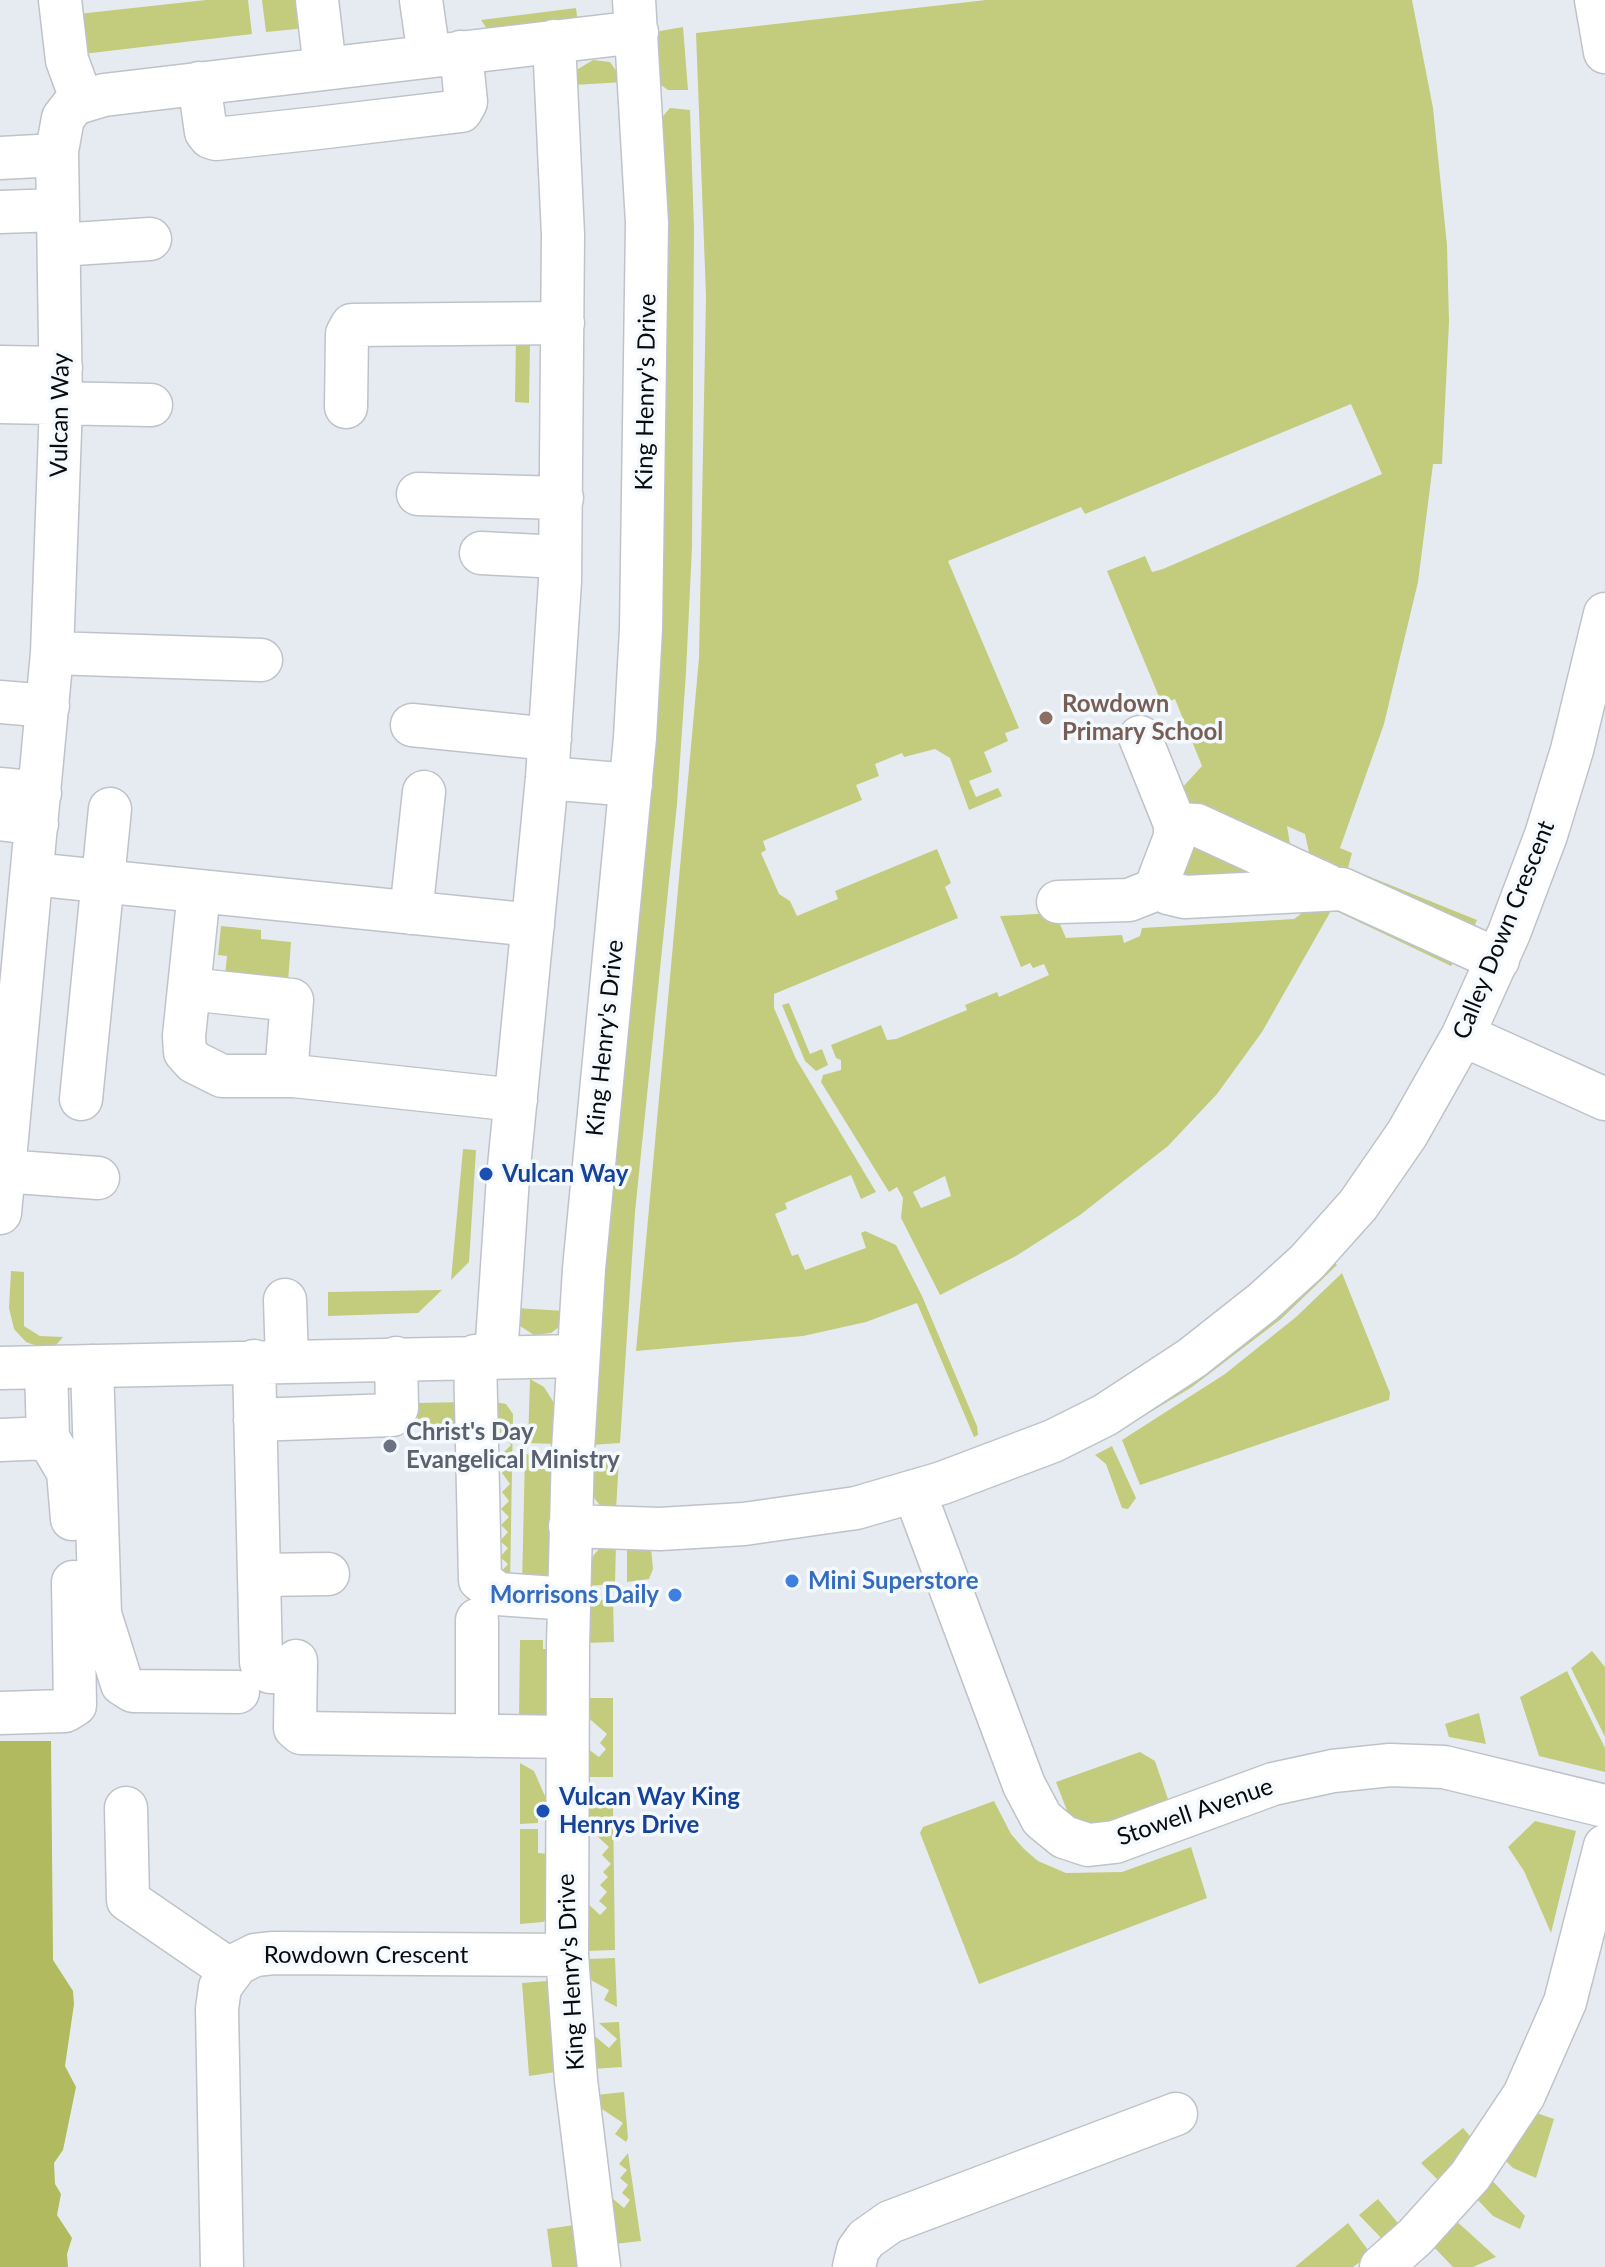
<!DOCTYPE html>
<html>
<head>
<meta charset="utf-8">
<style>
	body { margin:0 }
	canvas { display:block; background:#e6ebf1 }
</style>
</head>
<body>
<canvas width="1605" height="2267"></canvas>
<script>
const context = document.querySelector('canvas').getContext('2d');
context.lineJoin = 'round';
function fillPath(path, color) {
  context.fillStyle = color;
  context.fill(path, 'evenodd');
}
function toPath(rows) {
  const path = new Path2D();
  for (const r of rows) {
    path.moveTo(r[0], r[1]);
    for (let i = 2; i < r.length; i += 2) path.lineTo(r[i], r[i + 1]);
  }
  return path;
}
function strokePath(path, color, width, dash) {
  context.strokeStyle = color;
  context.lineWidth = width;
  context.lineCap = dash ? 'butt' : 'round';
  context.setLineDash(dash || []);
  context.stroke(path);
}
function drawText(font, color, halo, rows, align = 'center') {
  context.font = font + ' Lato,sans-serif';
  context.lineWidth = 7;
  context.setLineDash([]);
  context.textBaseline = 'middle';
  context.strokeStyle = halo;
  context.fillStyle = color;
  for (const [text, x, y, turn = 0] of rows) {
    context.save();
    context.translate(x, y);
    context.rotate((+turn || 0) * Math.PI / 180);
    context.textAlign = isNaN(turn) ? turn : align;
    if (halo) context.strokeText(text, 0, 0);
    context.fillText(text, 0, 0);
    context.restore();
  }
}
fillPath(toPath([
	[206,0,248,0,252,34,83,54,78,14],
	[262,0,303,0,306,28,266,32],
	[986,0,1412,0,1433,108,1447,245,1449,322,1442,464,1433,464,1418,582,1384,724,1340,848,1352,853,1348,868,1477,920,1475,925,1466,927,1310,857,1305,834,1287,826,1293,862,1189,806,1182,788,1202,766,1175,699,1162,704,1107,571,1145,556,1152,572,1163,569,1382,474,1351,404,1085,514,1081,507,948,561,1019,728,1005,733,1008,741,984,752,992,772,969,781,976,797,998,788,1002,796,969,810,950,758,935,749,904,757,902,753,875,764,879,776,856,785,862,800,763,841,766,850,761,853,779,894,790,901,797,916,838,899,835,891,937,849,951,883,945,887,958,918,774,994,774,1008,796,1059,876,1192,861,1199,851,1175,785,1203,787,1209,775,1214,792,1256,798,1254,805,1270,866,1248,861,1233,865,1231,896,1245,922,1296,977,1426,978,1435,974,1437,917,1303,866,1322,803,1336,636,1351,699,658,706,296,696,33],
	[576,8,578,24,488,30,481,20],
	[683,27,688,90,668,90,661,85,659,77,657,35,660,31],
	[593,60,610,62,624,82,574,85,578,69],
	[670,108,690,110,694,229,692,547,686,672,677,804,635,1212,620,1443,591,1445,663,528,666,343,663,125,663,116],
	[516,335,530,343,529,403,515,402],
	[1191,831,1290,880,1188,887,1175,863],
	[1324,897,1455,959,1451,966,1332,909,1262,1032,1217,1094,1168,1146,1080,1215,1016,1256,940,1295,901,1218,903,1198,897,1187,889,1192,821,1082,823,1075,841,1070,841,1060,836,1058,831,1045,881,1025,887,1040,896,1039,967,1010,965,1005,997,992,999,997,1049,975,1044,964,1033,968,1030,963,1021,967,1000,916,1055,913,1066,938,1122,935,1124,943,1140,936,1142,928,1294,919],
	[945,1176,951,1196,921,1208,913,1192],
	[221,926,261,930,261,939,291,942,288,982,225,976,227,956,218,955],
	[789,1003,810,1054,822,1049,828,1065,816,1071,805,1061,782,1005],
	[463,1149,476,1150,469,1262,451,1280],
	[1331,1259,1337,1265,1281,1319,1192,1387,1119,1431],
	[11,1271,24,1272,24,1326,40,1336,63,1337,51,1351,26,1342,14,1329,9,1308],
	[1342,1273,1390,1393,1389,1400,1140,1485,1122,1440,1225,1374,1296,1317],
	[442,1290,418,1313,328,1316,328,1292],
	[516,1308,565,1311,559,1327,551,1333,534,1335,520,1326],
	[530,1379,544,1387,556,1406,555,1444,528,1443],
	[484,1400,506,1404,513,1414,510,1584,500,1573,508,1564,500,1557,508,1548,500,1541,508,1532,501,1525,509,1517,501,1509,509,1501,502,1492,510,1484,502,1473,510,1464,502,1454,511,1445,486,1417],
	[464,1402,465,1424,418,1425,417,1403],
	[1112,1446,1136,1498,1128,1509,1122,1508,1106,1464,1095,1455],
	[525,1454,555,1456,549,1575,547,1581,522,1584],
	[591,1456,619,1459,616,1510,603,1509,591,1494],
	[616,1543,615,1584,587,1586,593,1556,599,1549],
	[627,1543,651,1548,653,1569,649,1579,627,1582],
	[613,1599,614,1642,586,1643,586,1601],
	[520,1640,543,1640,543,1649,549,1649,546,1717,519,1720],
	[1592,1651,1605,1667,1605,1737,1571,1668],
	[1567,1671,1605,1748,1605,1772,1539,1756,1520,1697],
	[585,1698,613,1698,613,1777,584,1777,584,1746,599,1757,606,1749,600,1743,607,1734,585,1715],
	[1479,1713,1486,1744,1449,1737,1445,1724],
	[1140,1752,1155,1761,1170,1805,1122,1824,1073,1826,1056,1782],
	[520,1763,534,1771,548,1803,548,1810,538,1811,538,1823,520,1824],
	[994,1801,1011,1834,1024,1849,1038,1861,1066,1873,1122,1872,1191,1847,1207,1898,979,1984,920,1833,923,1827],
	[584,1807,613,1807,615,1950,586,1951,585,1901,600,1915,607,1908,599,1901,607,1892,600,1885,608,1877,603,1872,611,1864,602,1855,609,1847,584,1824],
	[1535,1821,1576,1831,1551,1933,1524,1871,1508,1847],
	[520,1829,538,1829,538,1853,549,1854,547,1919,543,1922,520,1924],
	[615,1958,617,2007,604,2000,609,1990,587,1978,587,1959],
	[547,1981,556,2072,529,2076,522,1983],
	[619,2022,622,2067,593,2069,590,2032,609,2048,617,2039,599,2023],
	[624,2092,628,2138,626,2142,615,2134,623,2123,596,2105,596,2095],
	[1531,2111,1554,2119,1536,2178,1513,2168,1501,2156],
	[1463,2128,1475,2142,1440,2182,1421,2163],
	[628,2153,641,2241,614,2244,607,2194,624,2208,630,2200,622,2193,628,2185,620,2178,627,2170,619,2164],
	[1488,2176,1525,2216,1520,2229,1493,2216,1473,2195],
	[1378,2199,1402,2228,1386,2243,1359,2215],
	[1453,2218,1496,2257,1473,2267,1453,2267,1430,2243],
	[1348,2223,1371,2254,1353,2267,1295,2267],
	[574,2225,580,2267,552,2267,547,2229]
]), '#c3cc7d');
fillPath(toPath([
	[0,1741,51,1741,53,1960,73,1991,74,2004,65,2066,76,2087,63,2150,54,2163,55,2184,61,2194,57,2215,72,2238,67,2254,68,2267,0,2267]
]), '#b1ba5e');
const minor = toPath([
	[60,0,67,60,82,101],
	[317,0,325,68],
	[421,0,429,56],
	[1596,0,1605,52],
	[199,83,206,132,210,137,216,139,318,128,461,111,466,102,461,52],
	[0,158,57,155],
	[0,212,58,210],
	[59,245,150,239],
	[0,367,61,368],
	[0,402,151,405],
	[346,407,347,334,352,325,563,323],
	[418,494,562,498],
	[481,553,560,557],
	[52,653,261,660],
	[0,702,48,706],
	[412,725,550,739],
	[1140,737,1175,824,1175,837,1159,879,1168,893,1185,897,1342,889,1498,960],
	[547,778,631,785],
	[0,789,40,793],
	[0,819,37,824],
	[1175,824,1197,825,1327,885],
	[32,874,533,925],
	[199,892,184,1036,185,1052,194,1062,222,1076,294,1076,516,1100],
	[1058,902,1129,900,1162,887],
	[411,913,424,792],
	[189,989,292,1000,286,1075],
	[1463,1035,1605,1099],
	[81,1099,110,809],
	[3,1171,98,1178],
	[0,1213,52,653,61,404,57,151,63,118,74,104,104,95,637,32],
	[285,1300,287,1361],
	[475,1356,480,1580,498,1594,569,1599],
	[496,1356,508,1177,547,778,560,581,563,235,554,41],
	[254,1361,261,1662,270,1672,296,1672],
	[92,1366,100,1614,122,1684,133,1691,238,1692],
	[46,1367,48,1438,68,1472,72,1519],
	[0,1368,578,1356],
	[255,1420,392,1415,397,1408,396,1358],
	[0,1440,48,1438],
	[914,1491,1024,1785,1042,1819,1064,1837,1088,1845,1115,1842,1273,1784,1333,1771,1390,1765,1444,1767,1605,1806],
	[570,1526,660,1529,744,1524,856,1508,942,1483,1053,1441,1105,1415,1192,1358,1263,1302,1307,1262,1358,1205,1407,1134,1463,1035,1509,933,1546,835,1572,750,1605,614],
	[259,1575,328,1574],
	[477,1620,477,1736],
	[296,1661,295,1728,301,1733,567,1737],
	[0,1713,65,1711,75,1705,73,1582],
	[126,1808,128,1900,230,1970],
	[222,2267,217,2009,220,1987,237,1964,255,1955,274,1953,567,1955],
	[599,2267,576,2080,567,1955,568,1646,573,1450,584,1269,635,738,641,629,647,223,634,0],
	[854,2267,858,2250,866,2239,890,2222,1176,2114],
	[1381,2267,1415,2237,1470,2176,1524,2095,1565,2002,1605,1846]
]);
strokePath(minor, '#bfc3c9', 45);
strokePath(minor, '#fff', 42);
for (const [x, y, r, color] of [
	[1046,718,8,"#8d6e63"],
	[486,1174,8,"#1a4fb4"],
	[390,1446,8,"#6b7280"],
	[792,1581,8,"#3f7fe0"],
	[675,1595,8,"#3f7fe0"],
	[543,1811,8,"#1a4fb4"]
]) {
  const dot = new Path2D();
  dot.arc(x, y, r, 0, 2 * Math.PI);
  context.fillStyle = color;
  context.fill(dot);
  strokePath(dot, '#f4f9fe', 3);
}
drawText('24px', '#0a0b0d', '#f4f9fe', [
	["King Henry's Drive",646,392,-89],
	["Vulcan Way",60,415,-89],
	["Calley Down Crescent",1504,930,-68],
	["King Henry's Drive",605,1038,-84],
	["Stowell Avenue",1195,1812,-19],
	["Rowdown Crescent",366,1955],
	["King Henry's Drive",571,1972,-93]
]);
drawText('bold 24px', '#785e54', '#f4f9fe', [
	["Rowdown",1062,704],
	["Primary School",1062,732]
], 'left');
drawText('bold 24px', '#164399', '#f4f9fe', [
	["Vulcan Way",502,1174],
	["Vulcan Way King",559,1797],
	["Henrys Drive",559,1825]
], 'left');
drawText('bold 24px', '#5b616d', '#f4f9fe', [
	["Christ's Day",406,1432],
	["Evangelical Ministry",406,1460]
], 'left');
drawText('bold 24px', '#366cbe', '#f4f9fe', [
	["Mini Superstore",808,1581],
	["Morrisons Daily",659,1595,"right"]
], 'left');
</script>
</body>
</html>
